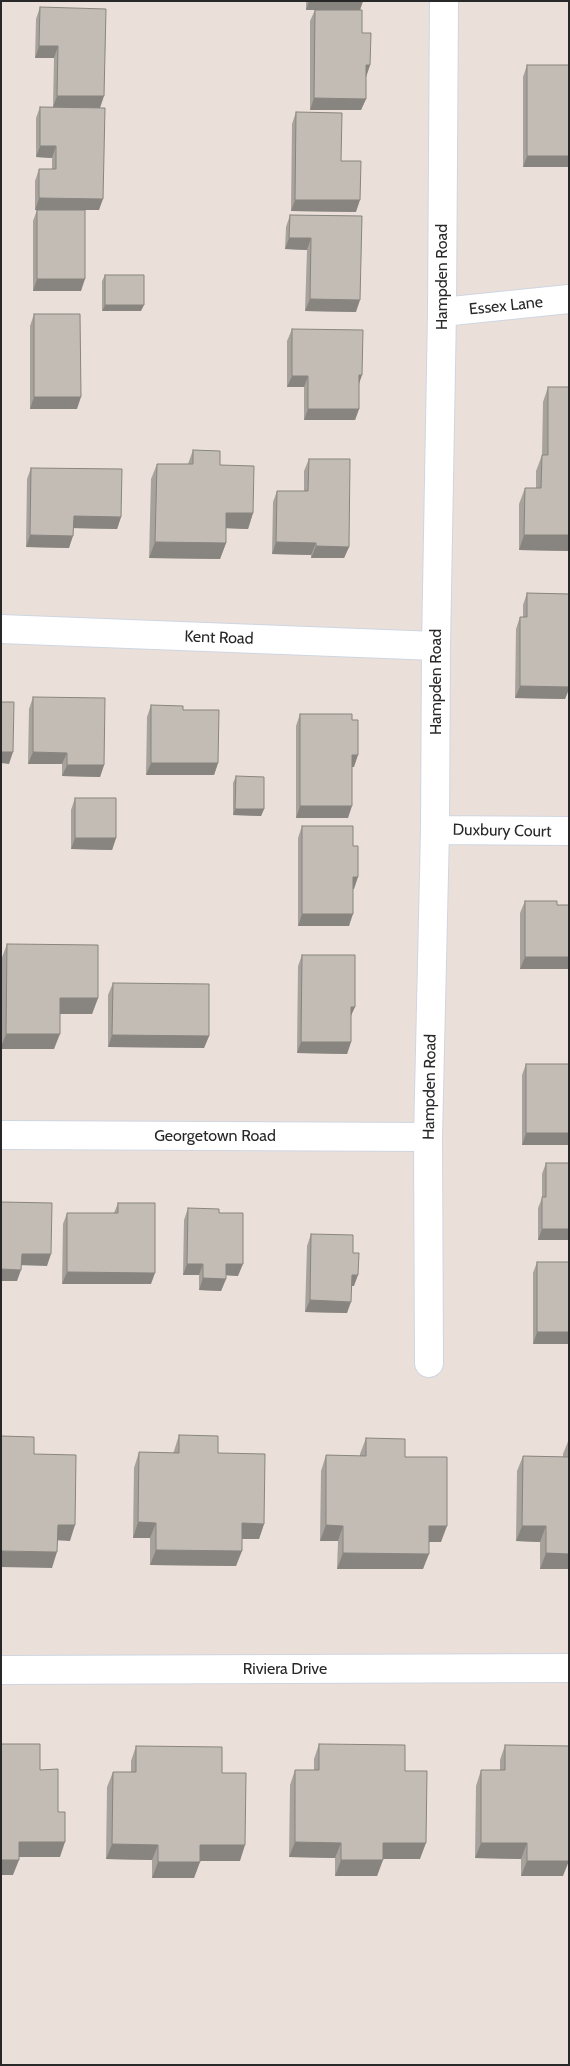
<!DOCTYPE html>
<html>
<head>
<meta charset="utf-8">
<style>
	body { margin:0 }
	#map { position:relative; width:570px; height:2066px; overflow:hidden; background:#eae0d9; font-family:Cabin,sans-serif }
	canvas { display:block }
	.frame { position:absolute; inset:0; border:2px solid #282828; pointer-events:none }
</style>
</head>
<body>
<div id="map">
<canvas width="570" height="2066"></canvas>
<div class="frame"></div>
</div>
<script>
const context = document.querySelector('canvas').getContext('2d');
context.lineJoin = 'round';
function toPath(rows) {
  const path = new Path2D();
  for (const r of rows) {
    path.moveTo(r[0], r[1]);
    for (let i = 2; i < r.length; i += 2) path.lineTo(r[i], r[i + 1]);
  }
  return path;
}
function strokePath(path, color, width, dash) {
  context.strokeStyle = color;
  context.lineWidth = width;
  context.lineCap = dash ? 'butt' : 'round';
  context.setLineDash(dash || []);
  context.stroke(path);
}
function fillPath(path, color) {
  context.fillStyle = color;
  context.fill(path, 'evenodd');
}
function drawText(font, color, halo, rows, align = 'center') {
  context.font = font + ' Cabin,sans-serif';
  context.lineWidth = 5;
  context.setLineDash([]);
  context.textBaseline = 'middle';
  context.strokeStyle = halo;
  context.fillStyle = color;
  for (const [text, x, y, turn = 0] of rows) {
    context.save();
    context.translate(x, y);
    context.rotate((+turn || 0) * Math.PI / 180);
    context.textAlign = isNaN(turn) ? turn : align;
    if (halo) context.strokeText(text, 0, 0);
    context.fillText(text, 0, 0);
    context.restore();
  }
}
const minor = toPath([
	[442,312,569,299],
	[1,629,436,646],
	[435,830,569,831],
	[1,1135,428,1137],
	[429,1363,428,1137,435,830,436,646,442,312,444,1],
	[1,1670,569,1668]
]);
strokePath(minor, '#cfd5e1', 30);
strokePath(minor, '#fff', 28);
fillPath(toPath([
	[306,1,363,1,360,10,362,33,370,65,366,77,366,99,361,110,310,110,310,21,315,10,306,10],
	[40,7,100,108,99,210,85,210,81,291,33,291,33,221,37,210,35,210,35,181,39,169,52,169,52,158,36,157,36,118,40,107,53,107,54,58,35,58,36,19],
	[527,65,569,167,523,167,523,77],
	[296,112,341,161,356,212,291,211,292,124],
	[290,215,362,216,356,312,305,311,307,250,285,249,286,227],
	[105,275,141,311,102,311,102,281],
	[34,314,77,409,30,409,30,326],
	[292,329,359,384,359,409,355,420,304,420,304,387,287,387,287,341],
	[548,387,569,387,569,551,519,550,519,504,525,488,536,488,536,471,542,455,543,402],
	[193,450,220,465,253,513,248,529,226,528,226,543,220,559,149,558,151,479,157,464,188,464],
	[309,459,349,547,344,558,311,558,311,555,272,554,273,502,277,491,304,491,304,471],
	[31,468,121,517,117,529,73,528,69,548,26,547,27,479],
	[527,593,569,594,569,689,565,699,515,698,516,629,520,617,523,617,523,605],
	[33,697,104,765,100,777,62,776,62,764,28,764,29,709],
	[151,705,183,710,218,763,214,775,146,775,147,717],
	[300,714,354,767,352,767,348,818,296,818,296,726],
	[236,776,264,809,261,816,233,815,233,783],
	[75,798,116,838,112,850,71,849,71,810],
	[302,826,354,889,353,889,349,926,298,926,298,838],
	[525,901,557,905,569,969,520,969,520,913],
	[7,944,98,998,92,1014,60,1014,54,1049,1,1049,1,960],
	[302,955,351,1016,351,1042,347,1054,297,1053,298,966],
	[113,983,209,1036,204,1048,108,1047,108,995],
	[526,1064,569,1145,522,1145,522,1075],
	[546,1163,569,1240,538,1240,538,1208,542,1198,542,1174],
	[118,1203,151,1284,62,1284,63,1224,67,1213,114,1213],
	[188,1208,219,1213,238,1276,226,1275,226,1279,221,1291,199,1290,199,1275,183,1275,184,1220],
	[311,1234,353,1253,354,1286,352,1286,347,1313,305,1312,307,1246],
	[537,1262,569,1344,533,1344,533,1273],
	[179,1435,218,1453,264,1524,259,1539,242,1539,236,1566,150,1565,150,1538,133,1538,134,1468,139,1452,173,1453,174,1451],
	[366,1438,405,1457,441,1542,429,1542,423,1569,337,1569,338,1541,320,1541,321,1471,326,1455,360,1456,360,1454],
	[569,1439,569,1569,540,1569,540,1542,516,1541,517,1471,523,1456,563,1457,563,1454],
	[319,1744,405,1771,420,1859,383,1859,377,1876,335,1876,335,1858,289,1857,290,1785,295,1770,314,1770,314,1759],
	[505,1745,563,1876,521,1876,521,1859,475,1858,476,1786,481,1770,500,1770,500,1760],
	[136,1746,222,1773,240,1861,200,1861,194,1878,152,1878,152,1860,106,1859,107,1787,113,1772,131,1772,131,1761]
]), '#a7a29c');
fillPath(toPath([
	[309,1,363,1,360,10,306,10],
	[39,46,58,46,54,58,35,58],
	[366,65,370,65,366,77],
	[57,96,104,96,100,108,53,107],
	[314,98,366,99,361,110,310,110],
	[40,146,56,146,52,158,36,157],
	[527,156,569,156,569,167,523,167],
	[39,198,103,199,99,210,35,210],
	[295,200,360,200,356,212,291,211],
	[289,238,311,238,307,250,285,249],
	[37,279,85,279,81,291,33,291],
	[310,299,360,300,356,312,305,311],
	[105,305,144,305,141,311,102,311],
	[359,375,362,375,358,387],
	[292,376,308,376,304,387,287,387],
	[34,397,81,397,77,409,30,409],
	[308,409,359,409,355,420,304,420],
	[226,513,253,513,248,529,220,528],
	[74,516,121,517,117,529,70,528],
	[30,535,73,536,69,548,26,547],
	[524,535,569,535,569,551,519,550],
	[155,542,226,543,220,559,149,558],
	[276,542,316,543,311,555,272,554],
	[316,546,349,547,344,558,311,558],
	[520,686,569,687,569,689,565,699,515,698],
	[1,752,13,752,9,764,1,763],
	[33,752,67,753,62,764,28,764],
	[352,755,358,755,354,767,348,767],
	[151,763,218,763,214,775,146,775],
	[67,765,104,765,100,777,62,776],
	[300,806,352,806,348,818,296,818],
	[235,809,264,809,261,816,233,815],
	[75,838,116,838,112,850,71,849],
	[353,877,358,877,354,889,349,889],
	[302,914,353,914,349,926,298,926],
	[525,957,569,957,569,969,520,969],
	[60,998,98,998,92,1014,55,1014],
	[351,1007,355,1007,350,1018],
	[6,1034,60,1034,54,1049,1,1049,1,1047],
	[112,1035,209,1036,204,1048,108,1047],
	[301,1042,351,1042,347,1054,297,1053],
	[526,1133,569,1133,569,1145,522,1145],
	[542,1229,569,1229,569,1240,538,1240],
	[22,1254,51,1254,47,1266,17,1265],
	[187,1264,203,1264,199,1275,183,1275],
	[226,1264,243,1264,238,1276,222,1275],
	[1,1269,21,1270,17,1281,1,1281],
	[67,1272,155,1273,151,1284,62,1284],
	[352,1275,358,1275,354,1286,348,1286],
	[203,1278,226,1279,221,1291,199,1290],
	[310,1300,351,1302,347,1313,305,1312],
	[537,1332,569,1332,569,1344,533,1344],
	[138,1522,156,1523,150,1538,133,1538],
	[242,1523,264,1524,259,1539,236,1539],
	[58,1525,75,1525,70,1541,52,1540],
	[326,1525,343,1526,338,1541,320,1541],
	[429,1526,447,1526,441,1542,423,1542],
	[522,1526,546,1526,540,1542,516,1541],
	[156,1550,242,1551,236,1566,150,1565],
	[1,1551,57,1552,52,1568,1,1567],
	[343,1553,429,1554,423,1569,337,1569],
	[546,1553,569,1554,569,1569,540,1569],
	[19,1842,65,1842,60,1857,13,1857],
	[295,1842,341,1843,335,1858,289,1857],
	[383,1843,426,1843,420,1859,378,1859],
	[481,1843,527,1843,521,1859,475,1858],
	[112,1844,158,1845,152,1860,106,1859],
	[200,1845,245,1845,240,1861,194,1861],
	[1,1860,19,1860,13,1875,1,1875],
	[341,1860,383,1860,377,1876,335,1876],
	[527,1861,569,1861,563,1876,521,1876],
	[158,1862,200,1862,194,1878,152,1878]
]), '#88847f');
const building = toPath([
	[40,7,106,9,104,96,57,96,58,46,39,46,40,7],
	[315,10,362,10,362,33,371,33,370,65,366,65,366,99,314,98,315,10],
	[527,65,569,65,569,156,527,156,527,65],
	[40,107,105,108,103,199,39,198,39,169,56,169,56,146,40,146,40,107],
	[296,112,342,113,341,161,361,161,360,200,295,200,296,112],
	[37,210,85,210,85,279,37,279,37,210],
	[290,215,362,216,360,300,310,299,311,238,289,238,290,215],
	[105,275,144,275,144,305,105,305,105,275],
	[34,314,80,314,81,397,34,397,34,314],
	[292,329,363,330,362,375,359,375,359,409,308,409,308,376,292,376,292,329],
	[548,387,569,387,569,535,524,535,525,488,541,488,542,455,548,455,548,387],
	[193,450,220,451,220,465,254,466,253,513,226,513,226,543,155,542,157,464,193,464,193,450],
	[309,459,350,459,349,547,316,546,316,543,276,542,277,491,308,491,309,459],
	[31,468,122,469,121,517,74,516,73,536,30,535,31,468],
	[527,593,569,594,569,687,520,686,520,617,527,617,527,593],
	[33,697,105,698,104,765,67,765,67,753,33,752,33,697],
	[1,702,14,702,13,752,1,752,1,702],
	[151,705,183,706,183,710,219,710,218,763,151,763,151,705],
	[300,714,352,714,352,720,358,720,358,755,352,755,352,806,300,806,300,714],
	[236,776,264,777,264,809,235,809,236,776],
	[75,798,116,798,116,838,75,838,75,798],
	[302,826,353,826,353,846,358,846,358,877,353,877,353,914,302,914,302,826],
	[525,901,557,901,557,905,569,905,569,957,525,957,525,901],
	[7,944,98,945,98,998,60,998,60,1034,6,1034,7,944],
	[302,955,355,955,355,1007,351,1007,351,1042,301,1042,302,955],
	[113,983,209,984,209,1036,112,1035,113,983],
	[526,1064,569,1064,569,1133,526,1133,526,1064],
	[546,1163,569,1163,569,1229,542,1229,542,1197,546,1197,546,1163],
	[1,1202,52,1203,51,1254,22,1254,21,1270,1,1269,1,1202],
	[118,1203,155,1203,155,1273,67,1272,67,1213,118,1213,118,1203],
	[188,1208,219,1209,219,1213,243,1213,243,1264,226,1264,226,1279,203,1278,203,1264,187,1264,188,1208],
	[311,1234,353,1235,353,1253,359,1253,358,1275,352,1275,351,1302,310,1300,311,1234],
	[537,1262,569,1262,569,1332,537,1332,537,1262],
	[179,1435,218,1436,218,1453,265,1454,264,1524,242,1523,242,1551,156,1550,156,1523,138,1522,139,1452,179,1453,179,1435],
	[1,1436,34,1437,34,1454,76,1455,75,1525,58,1525,57,1552,1,1551,1,1436],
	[366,1438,405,1439,405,1457,447,1457,447,1526,429,1526,429,1554,343,1553,343,1526,326,1525,326,1455,366,1456,366,1438],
	[569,1439,569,1554,546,1553,546,1526,522,1526,523,1456,569,1457,569,1439],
	[1,1744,40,1744,40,1770,58,1769,58,1812,65,1812,65,1842,19,1842,19,1860,1,1860,1,1744],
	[319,1744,405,1745,405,1771,427,1771,426,1843,383,1843,383,1860,341,1860,341,1843,295,1842,295,1770,319,1770,319,1744],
	[505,1745,569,1746,569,1861,527,1861,527,1843,481,1843,481,1770,505,1770,505,1745],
	[136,1746,222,1747,222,1773,246,1773,245,1845,200,1845,200,1862,158,1862,158,1845,112,1844,113,1772,136,1772,136,1746]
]);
fillPath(building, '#c2bcb5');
strokePath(building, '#88847f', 1);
drawText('16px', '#282828', '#fff', [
	["Hampden Road",442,277,-90],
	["Essex Lane",506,306,-6],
	["Kent Road",219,638,2],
	["Hampden Road",436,682,-90],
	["Duxbury Court",502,831,1],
	["Hampden Road",430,1087,-89],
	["Georgetown Road",215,1136],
	["Riviera Drive",285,1669]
]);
</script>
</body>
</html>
